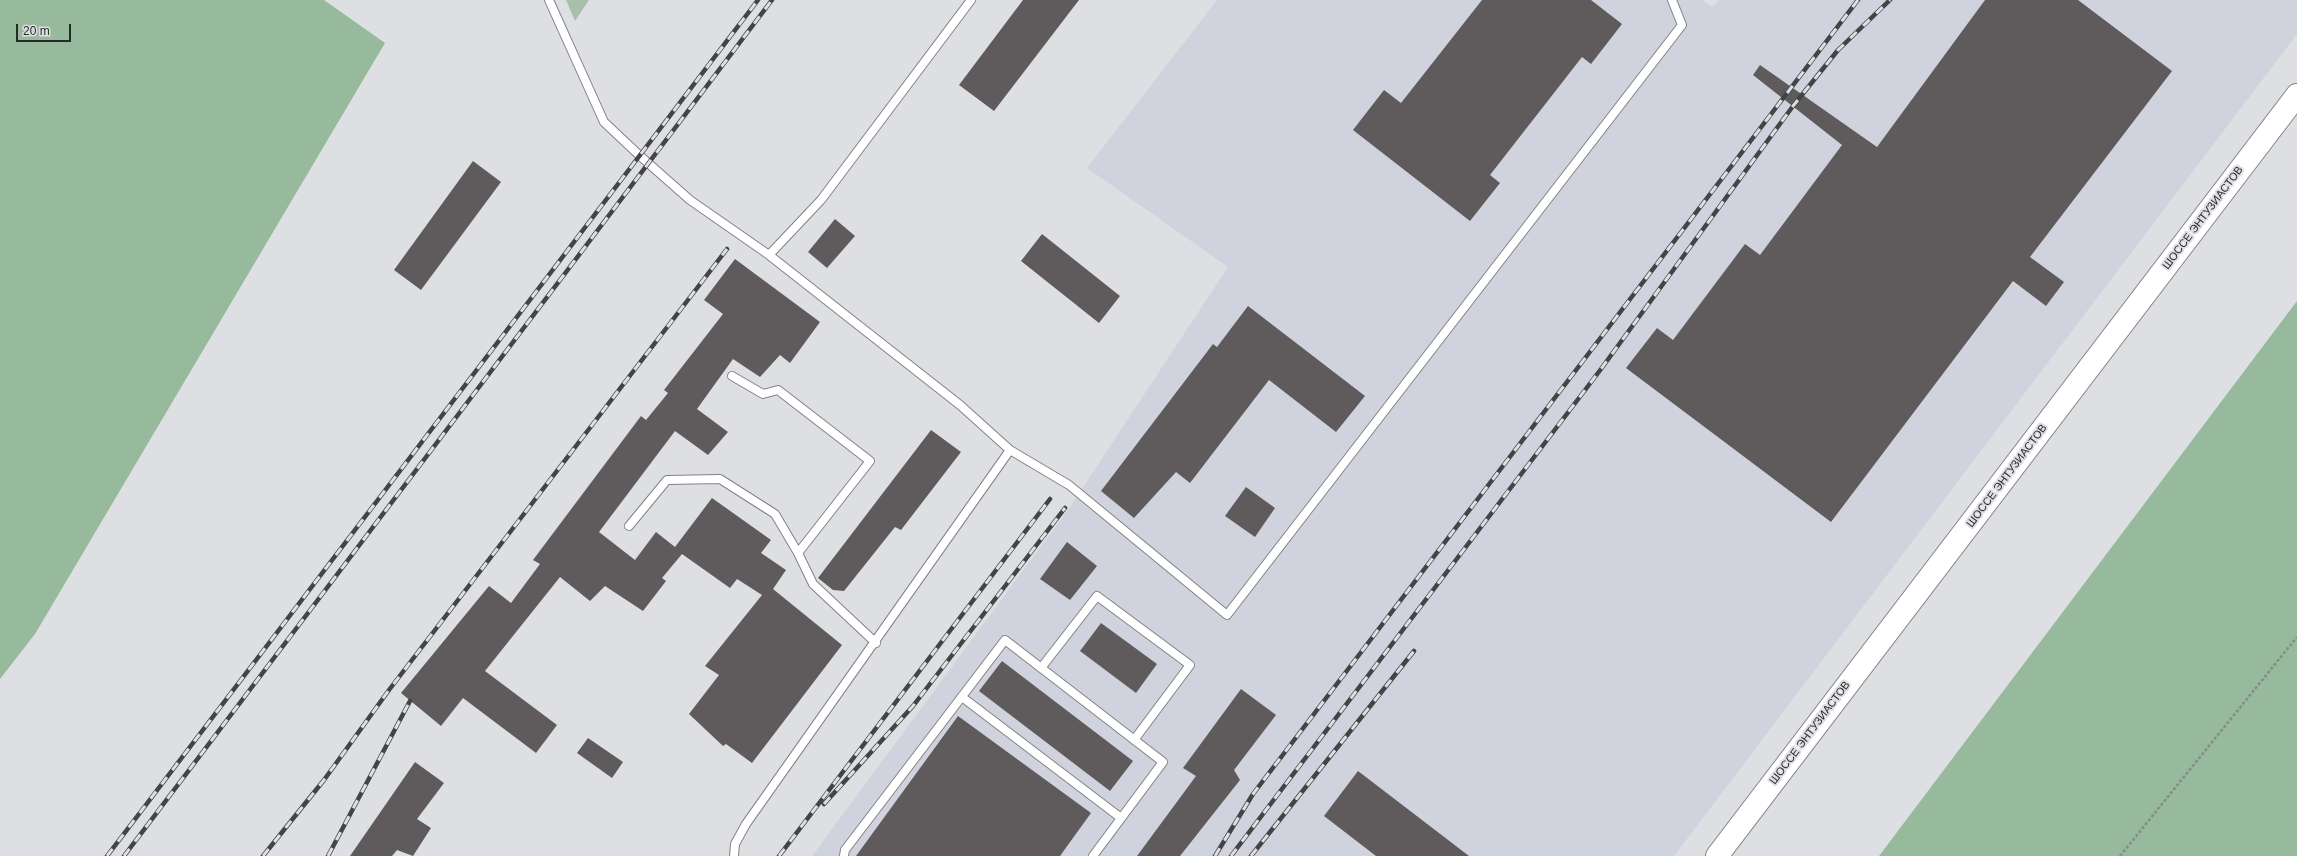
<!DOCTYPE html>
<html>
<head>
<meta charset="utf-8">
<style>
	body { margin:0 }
	#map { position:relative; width:2297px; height:856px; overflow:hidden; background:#dedfe3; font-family:Arial,sans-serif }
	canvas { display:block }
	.scale { position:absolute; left:16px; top:24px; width:55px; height:18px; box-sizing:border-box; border:2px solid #28292a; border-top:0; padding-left:5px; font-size:12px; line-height:14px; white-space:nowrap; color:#28292a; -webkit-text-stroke:3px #dedfe3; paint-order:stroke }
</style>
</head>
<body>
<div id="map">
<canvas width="2297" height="856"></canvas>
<div class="scale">20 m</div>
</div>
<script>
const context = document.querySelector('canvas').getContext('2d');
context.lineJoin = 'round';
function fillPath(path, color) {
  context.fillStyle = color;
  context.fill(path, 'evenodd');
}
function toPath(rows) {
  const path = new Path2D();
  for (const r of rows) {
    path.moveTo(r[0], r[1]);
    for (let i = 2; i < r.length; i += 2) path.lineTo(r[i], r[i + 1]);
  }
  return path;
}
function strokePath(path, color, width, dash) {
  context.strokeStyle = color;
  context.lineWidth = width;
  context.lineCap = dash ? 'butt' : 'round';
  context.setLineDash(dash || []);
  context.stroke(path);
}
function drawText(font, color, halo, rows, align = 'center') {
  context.font = font + ' Arial,sans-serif';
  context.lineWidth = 4;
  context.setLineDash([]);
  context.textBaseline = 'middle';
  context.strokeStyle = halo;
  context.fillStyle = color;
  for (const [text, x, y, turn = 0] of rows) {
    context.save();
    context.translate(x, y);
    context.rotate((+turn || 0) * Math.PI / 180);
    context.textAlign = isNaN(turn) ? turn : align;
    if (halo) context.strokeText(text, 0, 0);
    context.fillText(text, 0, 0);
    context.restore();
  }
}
fillPath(toPath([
	[1217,0,1702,0,1713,7,1719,0,2297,0,2297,34,1674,856,812,856,1070,507,1228,267,1087,168]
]), '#d0d3dd');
fillPath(toPath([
	[566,0,589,0,575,21]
]), '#a8bfab');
fillPath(toPath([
	[0,0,324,0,385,43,35,634,0,679],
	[2297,301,2297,856,1879,856]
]), '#97ba9c');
fillPath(toPath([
	[1023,0,1079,0,994,111,959,85],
	[1482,0,1591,0,1622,24,1591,64,1582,57,1490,175,1500,183,1470,221,1353,130,1384,90,1401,103],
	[1985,0,2078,0,2172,71,2030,257,2064,282,2046,306,2013,281,1831,522,1626,368,1657,328,1673,340,1745,244,1760,255,1842,145,1753,75,1760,65,1877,147],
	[473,161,501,182,421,290,394,270],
	[835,219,855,236,827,268,808,252],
	[1042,234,1120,296,1099,323,1021,261],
	[735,259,820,322,790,363,780,355,760,377,733,359,697,409,728,432,708,455,675,431,599,532,635,560,656,532,675,547,712,498,771,540,761,553,786,570,773,589,842,645,752,763,726,744,723,746,689,714,719,675,705,666,762,595,737,579,730,588,682,554,662,578,666,581,643,611,605,586,590,601,560,577,485,671,557,725,536,753,463,698,441,726,401,693,489,586,511,603,540,564,533,560,641,416,646,420,668,393,664,390,723,314,704,300],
	[1248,306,1365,396,1336,432,1269,380,1190,483,1176,472,1134,518,1101,491,1213,344,1217,347],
	[931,430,961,452,901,530,895,527,844,591,833,590,818,578],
	[1246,487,1275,508,1255,537,1225,516],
	[1067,542,1097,566,1070,600,1040,579],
	[1101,623,1157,664,1136,693,1080,651],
	[1002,661,1133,761,1110,791,979,691],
	[1241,689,1276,715,1234,770,1240,780,1180,856,1137,856,1196,776,1183,768],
	[958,716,1091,813,1060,856,856,856],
	[588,738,623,762,612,778,577,753],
	[415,762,444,783,417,819,431,828,413,856,397,850,392,856,350,856],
	[1358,771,1469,856,1376,856,1324,816]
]), '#5f5b5c');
const service = toPath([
	[549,0,604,122,639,155,690,200,769,255,960,405,1010,450,746,824,735,844,734,856],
	[769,255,821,200,971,0],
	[732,376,763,394,778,390,870,461,798,553,813,584,876,643],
	[1010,450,1069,485,1227,615,1682,25,1672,0],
	[629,526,667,480,720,479,775,514,798,553],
	[1041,668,1097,596,1190,665,1134,740],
	[962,697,1121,818],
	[844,856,845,850,1005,640,1163,762,1093,856]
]);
const secondary = toPath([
	[1717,856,2297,95]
]);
strokePath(service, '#818286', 10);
strokePath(secondary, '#818286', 24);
strokePath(toPath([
	[2120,856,2297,637]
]), '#898a8c', 2.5, [3, 2]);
strokePath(service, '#fff', 8);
strokePath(secondary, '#fff', 22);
const rail = toPath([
	[824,804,913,706,1065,508],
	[107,856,758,0],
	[124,856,772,0],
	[263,856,324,780,389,690,727,249],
	[328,856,410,701],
	[779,856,1050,499],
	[1215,856,1253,794,1858,0],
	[1231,856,1601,369,1793,106,1838,50,1890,0],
	[1251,856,1414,651]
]);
strokePath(rail, '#434445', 4.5);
strokePath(rail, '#dedfe3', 3, [9]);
drawText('11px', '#28292a', '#dedfe3', [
	["ШОССЕ ЭНТУЗИАСТОВ",2203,218,-53],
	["ШОССЕ ЭНТУЗИАСТОВ",2007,476,-53],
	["ШОССЕ ЭНТУЗИАСТОВ",1810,733,-53]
]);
</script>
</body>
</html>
